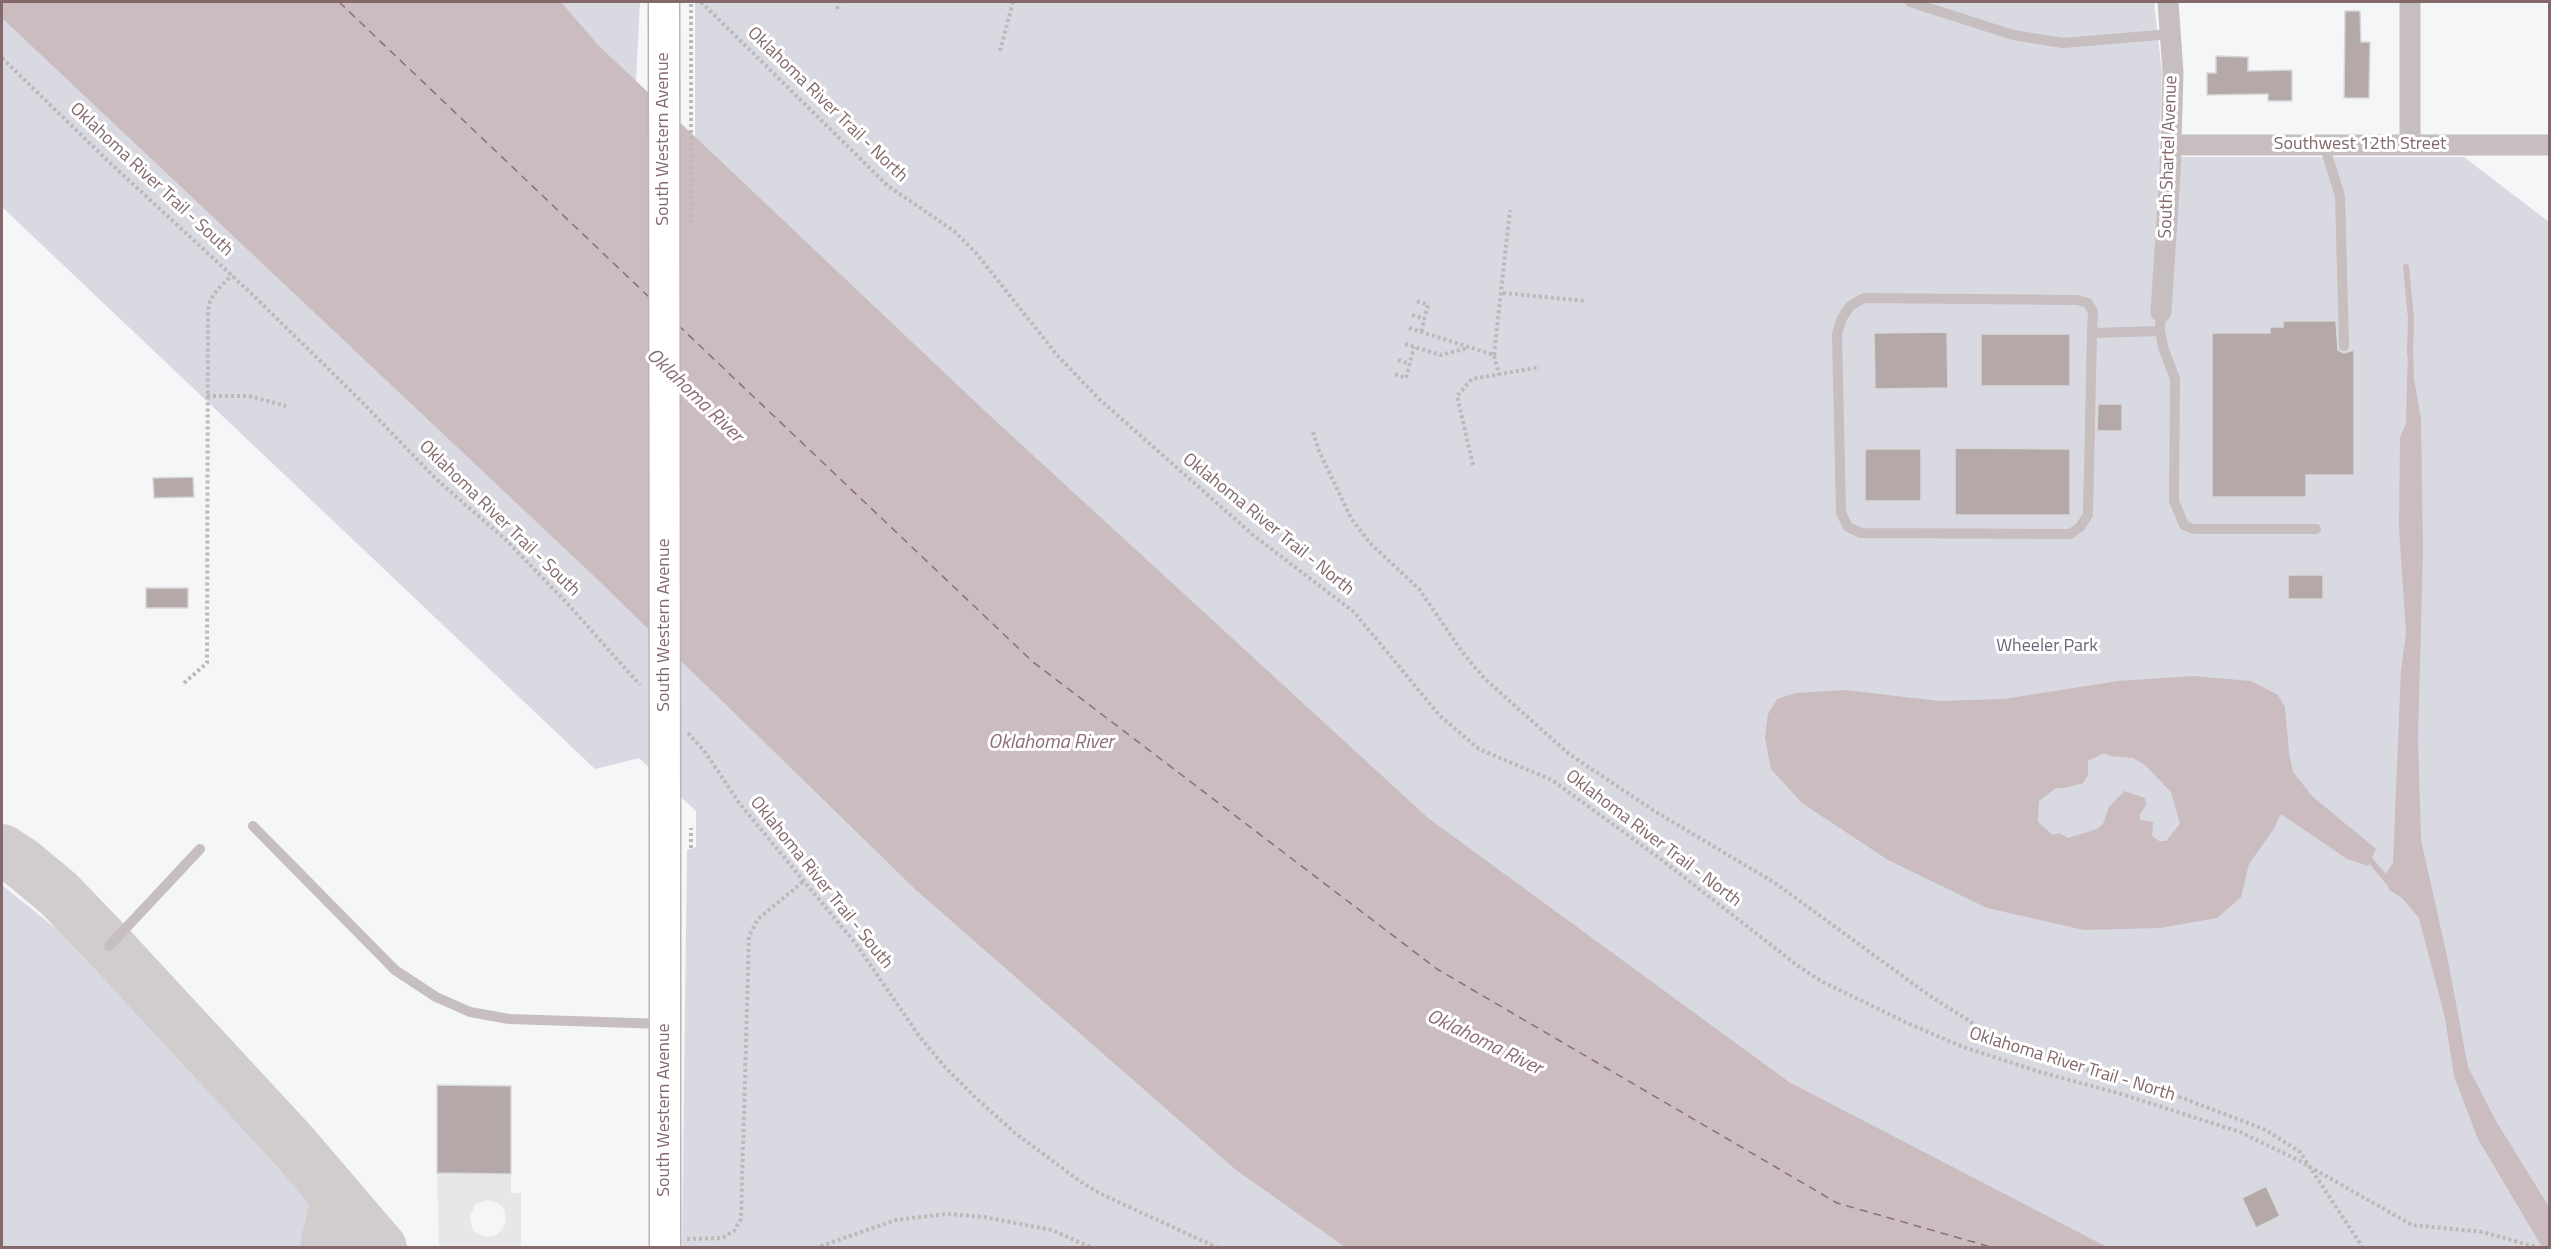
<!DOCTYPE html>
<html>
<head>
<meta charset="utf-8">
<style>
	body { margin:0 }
	#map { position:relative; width:2551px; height:1249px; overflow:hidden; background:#f5f6f7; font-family:"Titillium Web",sans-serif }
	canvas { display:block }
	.frame { position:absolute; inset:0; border:3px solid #84686a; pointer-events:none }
</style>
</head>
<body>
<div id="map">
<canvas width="2551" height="1249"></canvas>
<div class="frame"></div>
</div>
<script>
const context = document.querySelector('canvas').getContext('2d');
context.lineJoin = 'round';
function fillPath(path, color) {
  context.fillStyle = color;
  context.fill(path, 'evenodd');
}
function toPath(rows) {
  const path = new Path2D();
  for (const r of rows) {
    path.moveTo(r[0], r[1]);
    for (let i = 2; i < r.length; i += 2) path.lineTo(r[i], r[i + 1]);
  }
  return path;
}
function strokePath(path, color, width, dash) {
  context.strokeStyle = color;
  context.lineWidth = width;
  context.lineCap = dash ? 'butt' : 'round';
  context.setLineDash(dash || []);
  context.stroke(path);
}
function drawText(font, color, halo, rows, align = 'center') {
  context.font = font + ' "Titillium Web",sans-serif';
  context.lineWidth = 6;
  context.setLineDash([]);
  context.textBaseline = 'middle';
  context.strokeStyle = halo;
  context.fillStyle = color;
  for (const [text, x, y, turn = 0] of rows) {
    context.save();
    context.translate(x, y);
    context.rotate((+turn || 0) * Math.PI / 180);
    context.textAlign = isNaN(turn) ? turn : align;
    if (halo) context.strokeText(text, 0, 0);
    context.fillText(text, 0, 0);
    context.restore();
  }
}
fillPath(toPath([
	[437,1173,511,1174,511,1193,521,1193,521,1247,442,1247,439,1245],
	[488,1200,499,1204,504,1209,506,1221,501,1231,497,1235,485,1237,475,1232,472,1227,470,1215,476,1204]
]), '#e8e7e8');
fillPath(toPath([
	[2,2,640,2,636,81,695,137,695,2,2154,2,2162,73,2159,157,2464,157,2549,222,2549,1247,682,1247,687,850,696,847,696,811,639,758,595,769,2,207],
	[2,885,110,972,318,1198,323,1224,311,1247,2,1247]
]), '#d9d9e1');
fillPath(toPath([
	[2,2,561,2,598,45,987,413,1428,818,1789,1082,2107,1247,1345,1247,1236,1170,916,890,596,578,2,18],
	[2413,345,2414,379,2421,419,2423,551,2418,738,2421,840,2447,956,2468,1067,2496,1121,2549,1207,2549,1247,2542,1247,2478,1139,2454,1076,2445,1018,2419,918,2402,898,2389,890,2385,875,2393,863,2401,671,2406,633,2399,528,2400,437,2406,424,2408,346],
	[2193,676,2251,681,2278,695,2285,707,2289,753,2293,772,2313,797,2376,849,2368,866,2347,859,2281,814,2273,830,2249,864,2241,897,2217,918,2160,928,2084,930,1987,908,1888,860,1802,803,1771,769,1765,738,1768,714,1777,699,1796,693,1845,690,1939,701,2004,699,2118,681],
	[2104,753,2110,756,2133,758,2145,765,2171,792,2180,824,2166,841,2159,841,2152,836,2153,822,2140,820,2140,814,2146,805,2145,798,2124,791,2109,807,2103,824,2097,829,2068,838,2059,833,2053,835,2038,822,2039,801,2056,788,2065,788,2083,783,2088,775,2088,761]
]), '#cbbcc0');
strokePath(toPath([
	[2406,267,2411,318,2410,353],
	[2370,860,2391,885]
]), '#cbbcc0', 6);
strokePath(toPath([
	[339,2,649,297],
	[678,325,1033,662,1437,969,1837,1203,1994,1248]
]), '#8d6e77', 1.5, [8, 6]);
strokePath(toPath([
	[2,850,23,864,59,894,109,946,293,1145,381,1248],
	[326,1248,337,1197]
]), '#d1cccd', 52);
const building = toPath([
	[2345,11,2360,11,2361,42,2370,42,2369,98,2344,98,2345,11],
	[2216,56,2248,57,2248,71,2292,70,2292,101,2268,101,2268,94,2207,95,2207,73,2216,73,2216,56],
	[2283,321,2336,321,2338,350,2344,353,2354,350,2354,475,2306,475,2306,497,2212,497,2212,333,2270,333,2270,327,2283,327,2283,321],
	[1947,332,1948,388,1875,389,1874,333,1947,332],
	[1981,334,2070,334,2070,386,1981,386,1981,334],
	[2098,404,2122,404,2122,431,2097,431,2098,404],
	[1955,448,2070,449,2070,515,1955,515,1955,448],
	[1865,449,1921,449,1921,501,1865,501,1865,449],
	[193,477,194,497,154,498,153,478,193,477],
	[2288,575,2323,575,2323,599,2288,599,2288,575],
	[146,588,188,588,188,608,146,608,146,588],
	[437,1085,511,1086,511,1174,437,1173,437,1085],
	[2266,1186,2280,1216,2256,1228,2242,1198,2266,1186]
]);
fillPath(building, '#b5a8a9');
strokePath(building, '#d7d8d9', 1.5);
const secondary = toPath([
	[665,1248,665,826]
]);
strokePath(secondary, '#bdb3b4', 33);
strokePath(toPath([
	[701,2,888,186,954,231,976,253,1057,355,1098,398,1253,535,1354,612,1440,716,1479,749,1552,780,1662,860,1798,966,1821,981,1905,1022,1963,1047,2040,1072,2121,1094,2240,1132,2298,1160,2412,1225,2483,1232,2539,1248],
	[837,9,839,2],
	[1000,51,1013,2],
	[2,58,108,161,255,297,362,402,436,479,506,540,566,602,640,685],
	[1503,293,1586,301],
	[1417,301,1428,305,1421,332],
	[1412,315,1425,319],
	[1409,328,1494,355,1499,375],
	[1405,344,1441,355,1468,348],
	[1494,355,1510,210],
	[1398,360,1410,364],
	[1395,374,1406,378,1414,347],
	[207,396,249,396,286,406],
	[1313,432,1319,451,1351,518,1370,543,1419,589,1463,653,1484,678,1569,754,1656,812,1775,883,1930,996,1979,1027,2012,1044,2077,1067,2180,1097,2266,1130,2300,1152,2363,1248],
	[1473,465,1457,396,1472,379,1540,367],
	[184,683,207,663,208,310,210,301,217,290,232,275],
	[688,733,705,752,740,804,856,944,919,1036,945,1067,976,1098,1015,1133,1081,1182,1101,1194,1218,1248],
	[687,1239,722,1238,734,1231,741,1219,749,936,758,919,804,881],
	[815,1248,896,1220,947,1214,984,1217,1052,1230,1092,1248]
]), '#beb9b9', 4, [3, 3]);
strokePath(toPath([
	[1910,2,2013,35,2063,43,2171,34],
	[2324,145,2340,196,2344,346],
	[2161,312,2160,331,2163,347,2175,379,2174,501,2184,525,2193,529,2316,529],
	[2092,333,2088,515,2080,527,2070,534,1861,533,1848,527,1841,513,1837,334,1842,318,1850,306,1864,298,2077,300,2088,303,2093,312,2092,333,2160,331],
	[253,826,395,970,436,997,470,1012,509,1019,664,1024],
	[109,946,200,849]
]), '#c6bebf', 10);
strokePath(toPath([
	[2171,145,2550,145],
	[2410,145,2410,2],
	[2161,312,2170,173,2173,72,2168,2]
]), '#c6bebf', 21);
strokePath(secondary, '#fff', 30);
const secondaryBridge = toPath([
	[664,2,665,826]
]);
strokePath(secondaryBridge, '#bdb3b4', 33, []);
strokePath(toPath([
	[691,223,691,2],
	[691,848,691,828]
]), '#beb9b9', 4, [3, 3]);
strokePath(secondaryBridge, '#fff', 30);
drawText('18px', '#84686a', '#fff', [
	["Oklahoma River Trail - North",827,105,44],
	["South Western Avenue",664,139,-90],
	["Southwest 12th Street",2360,145],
	["South Shartel Avenue",2169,157,-88],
	["Oklahoma River Trail - South",151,180,43],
	["Oklahoma River Trail - South",499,519,44],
	["Oklahoma River Trail - North",1268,525,39],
	["South Western Avenue",665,625,-90],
	["Oklahoma River Trail - North",1653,839,37],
	["Oklahoma River Trail - South",821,883,51],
	["Oklahoma River Trail - North",2072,1065,17],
	["South Western Avenue",665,1110,-90]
]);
drawText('18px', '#6c667b', '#fff', [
	["Wheeler Park",2047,647]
]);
drawText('italic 20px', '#8d6e77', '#fff', [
	["Oklahoma River",694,396,44],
	["Oklahoma River",1051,743],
	["Oklahoma River",1484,1043,26]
]);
</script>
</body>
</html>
